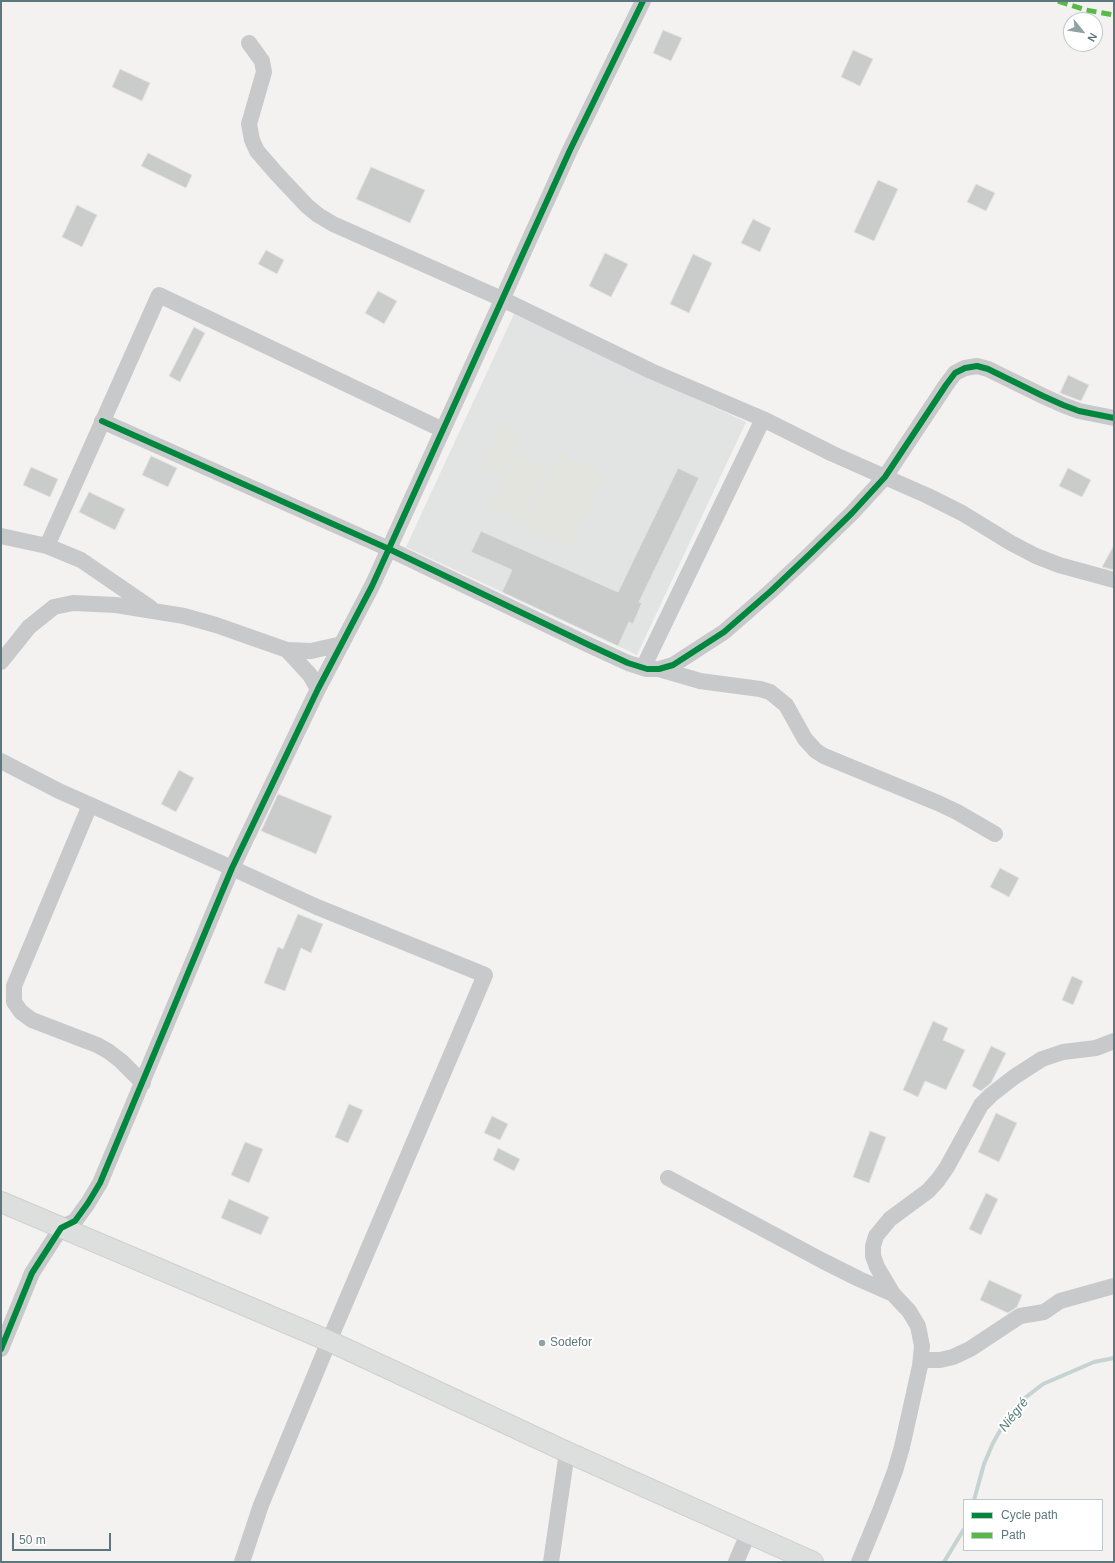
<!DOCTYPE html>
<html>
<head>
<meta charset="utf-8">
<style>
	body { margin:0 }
	#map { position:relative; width:1115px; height:1563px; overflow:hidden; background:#f3f2f0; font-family:Helvetica,sans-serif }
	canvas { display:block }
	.frame { position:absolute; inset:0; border:2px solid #5c777d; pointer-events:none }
	.legend { position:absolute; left:963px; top:1499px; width:140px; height:52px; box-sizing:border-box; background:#fff; border:1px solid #bec9cb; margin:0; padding:5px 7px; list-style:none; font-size:12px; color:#5c777d }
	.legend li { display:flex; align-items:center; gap:8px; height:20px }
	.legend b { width:20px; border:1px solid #bec9cb }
	.north { position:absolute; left:1063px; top:12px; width:40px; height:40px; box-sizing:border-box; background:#fff; border:1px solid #bec9cb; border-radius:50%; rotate:120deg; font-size:11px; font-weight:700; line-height:16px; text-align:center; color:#5c777d }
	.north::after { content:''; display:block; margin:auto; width:14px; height:18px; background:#91a2a5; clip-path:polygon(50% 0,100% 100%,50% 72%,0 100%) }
	.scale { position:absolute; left:12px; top:1533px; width:99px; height:18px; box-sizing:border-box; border:2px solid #5c777d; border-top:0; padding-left:5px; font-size:12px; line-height:14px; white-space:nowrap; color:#5c777d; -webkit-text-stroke:3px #fff; paint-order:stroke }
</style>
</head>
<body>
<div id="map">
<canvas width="1115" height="1563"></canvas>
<div class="frame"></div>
<ul class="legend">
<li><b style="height:5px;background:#00873e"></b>Cycle path</li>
<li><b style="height:5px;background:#58b947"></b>Path</li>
</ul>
<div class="north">N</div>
<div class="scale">50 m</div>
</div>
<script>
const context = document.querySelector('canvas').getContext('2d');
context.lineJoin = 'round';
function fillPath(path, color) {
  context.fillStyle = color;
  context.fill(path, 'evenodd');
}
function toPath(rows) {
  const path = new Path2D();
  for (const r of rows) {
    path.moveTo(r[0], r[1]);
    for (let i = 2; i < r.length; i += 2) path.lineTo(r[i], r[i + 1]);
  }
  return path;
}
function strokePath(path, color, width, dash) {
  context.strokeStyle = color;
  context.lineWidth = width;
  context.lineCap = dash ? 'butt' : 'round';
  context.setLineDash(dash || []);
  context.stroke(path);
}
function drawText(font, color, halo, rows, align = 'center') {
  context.font = font + ' Helvetica,sans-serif';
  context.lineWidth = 4;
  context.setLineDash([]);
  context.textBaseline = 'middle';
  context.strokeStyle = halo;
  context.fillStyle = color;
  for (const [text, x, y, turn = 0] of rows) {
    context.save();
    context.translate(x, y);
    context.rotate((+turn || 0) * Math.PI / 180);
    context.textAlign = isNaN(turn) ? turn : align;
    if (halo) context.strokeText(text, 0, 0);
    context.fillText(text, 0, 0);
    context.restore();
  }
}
fillPath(toPath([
	[514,314,746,422,637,655,406,547]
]), '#e2e3e3');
fillPath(toPath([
	[501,424,521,433,500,476,481,467],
	[517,453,549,468,521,523,490,507],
	[561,453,605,474,568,548,525,526]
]), '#e2e4dd');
strokePath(toPath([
	[974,1500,984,1464,993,1443,1006,1420,1021,1401,1043,1384,1094,1362,1114,1358],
	[944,1562,964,1529]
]), '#c6d3d3', 4);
const building = toPath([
	[663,30,682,38,671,61,653,53,663,30],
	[853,50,873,59,860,86,841,77,853,50],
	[120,69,150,83,142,101,112,87,120,69],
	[148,153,192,175,186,188,141,166,148,153],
	[371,167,425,190,410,223,356,199,371,167],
	[878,180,898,189,874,241,854,232,878,180],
	[976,184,995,193,986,211,967,202,976,184],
	[77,205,97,215,82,247,62,237,77,205],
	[753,219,771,228,760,252,741,243,753,219],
	[266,250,284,260,277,274,258,264,266,250],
	[605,253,628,264,611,297,589,286,605,253],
	[693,254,712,263,689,313,670,304,693,254],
	[378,291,397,301,384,324,365,313,378,291],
	[194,327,205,333,180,382,169,376,194,327],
	[1068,375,1089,385,1081,401,1060,393,1068,375],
	[151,456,177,468,168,487,142,475,151,456],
	[31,467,58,479,50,497,23,485,31,467],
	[678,468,699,478,639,602,642,603,633,624,629,622,618,646,502,592,512,570,471,552,481,531,618,592,678,468],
	[1068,468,1091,480,1082,497,1059,486,1068,468],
	[89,492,125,509,115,530,79,512,89,492],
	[1114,545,1114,570,1102,567,1114,545],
	[179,770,194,778,176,812,161,804,179,770],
	[278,794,332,816,316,854,261,831,278,794],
	[1000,868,1019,878,1009,897,990,887,1000,868],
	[298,914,323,924,311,953,301,948,285,991,264,983,278,947,283,949,298,914],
	[1072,976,1083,981,1073,1005,1062,1000,1072,976],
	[933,1021,948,1028,943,1040,965,1050,946,1090,925,1081,918,1097,903,1090,933,1021],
	[991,1046,1006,1053,991,1083,981,1091,972,1086,991,1046],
	[349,1104,363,1110,348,1143,335,1137,349,1104],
	[996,1113,1017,1123,999,1162,978,1152,996,1113],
	[492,1116,508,1124,500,1140,484,1133,492,1116],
	[870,1131,886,1137,869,1183,853,1177,870,1131],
	[245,1142,263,1149,249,1183,231,1175,245,1142],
	[498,1148,520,1159,514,1171,493,1160,498,1148],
	[986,1193,998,1199,981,1235,969,1229,986,1193],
	[229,1199,269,1217,261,1235,221,1218,229,1199],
	[989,1280,1022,1295,1017,1307,1008,1313,980,1300,989,1280]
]);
fillPath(building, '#cacccc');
strokePath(building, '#e2e2e0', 1);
const major = toPath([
	[1,1202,329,1341,567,1452,813,1562]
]);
strokePath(major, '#cfd0d0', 22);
strokePath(toPath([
	[249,43,262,61,264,72,249,124,252,140,257,151,276,173,307,206,318,215,333,224,502,299,651,371,763,419,833,454,928,496,962,513,1011,543,1036,556,1059,565,1114,580],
	[102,421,389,549,589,645,628,663,647,669,659,669,673,665,724,632,771,591,810,554,852,513,885,477,946,385,955,373,965,368,977,366,988,369,1043,396,1063,405,1079,411,1114,418],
	[1,536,47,546,81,560,151,608],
	[47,546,159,295,443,430],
	[287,650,310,675,318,689],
	[1,662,29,627,54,607,73,603,116,605,184,616,216,625,287,650,311,651,342,644],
	[643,668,763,419],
	[659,669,700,681,760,689,770,692,786,705,805,739,816,751,824,756,938,803,957,812,995,834],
	[1,761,59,791,232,868,317,907,485,975,329,1341,261,1505,242,1562],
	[90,805,14,986,14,1002,21,1012,32,1020,97,1045,108,1051,121,1061,143,1083],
	[668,1178,823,1261,859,1279,893,1294,909,1311,918,1326,922,1346,920,1366,902,1447,895,1471,880,1511,859,1562],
	[893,1294,877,1267,873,1256,873,1246,876,1236,890,1219,928,1191,938,1180,947,1167,981,1105,991,1095,1014,1077,1042,1059,1063,1052,1096,1048,1114,1041],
	[1,1349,32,1273,61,1228,75,1221,88,1203,100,1183,232,868,318,689,372,586,570,150,643,1],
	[921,1360,940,1360,953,1357,970,1349,1020,1316,1044,1312,1060,1301,1114,1286],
	[551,1562,567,1452],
	[736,1562,748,1534]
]), '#c8c9ca', 16);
strokePath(major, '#dddede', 20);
strokePath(toPath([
	[1058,1,1086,10,1114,15]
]), '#58b947', 5, [10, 5]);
strokePath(toPath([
	[102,421,389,549,589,645,628,663,647,669,659,669,673,665,724,632,771,591,810,554,852,513,885,477,946,385,955,373,965,368,977,366,988,369,1043,396,1063,405,1079,411,1114,418],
	[1,1349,32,1273,61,1228,75,1221,88,1203,100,1183,232,868,318,689,372,586,570,150,643,1]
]), '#00873e', 6);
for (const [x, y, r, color] of [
	[542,1343,4,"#91a2a5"]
]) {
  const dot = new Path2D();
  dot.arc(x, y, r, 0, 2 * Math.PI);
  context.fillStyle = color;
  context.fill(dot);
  strokePath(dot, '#fff', 1.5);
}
drawText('12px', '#5c777d', '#fff', [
	["Sodefor",550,1343]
], 'left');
drawText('italic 13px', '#57797a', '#fff', [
	["Niégré",1014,1415,-52]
]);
</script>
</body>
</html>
